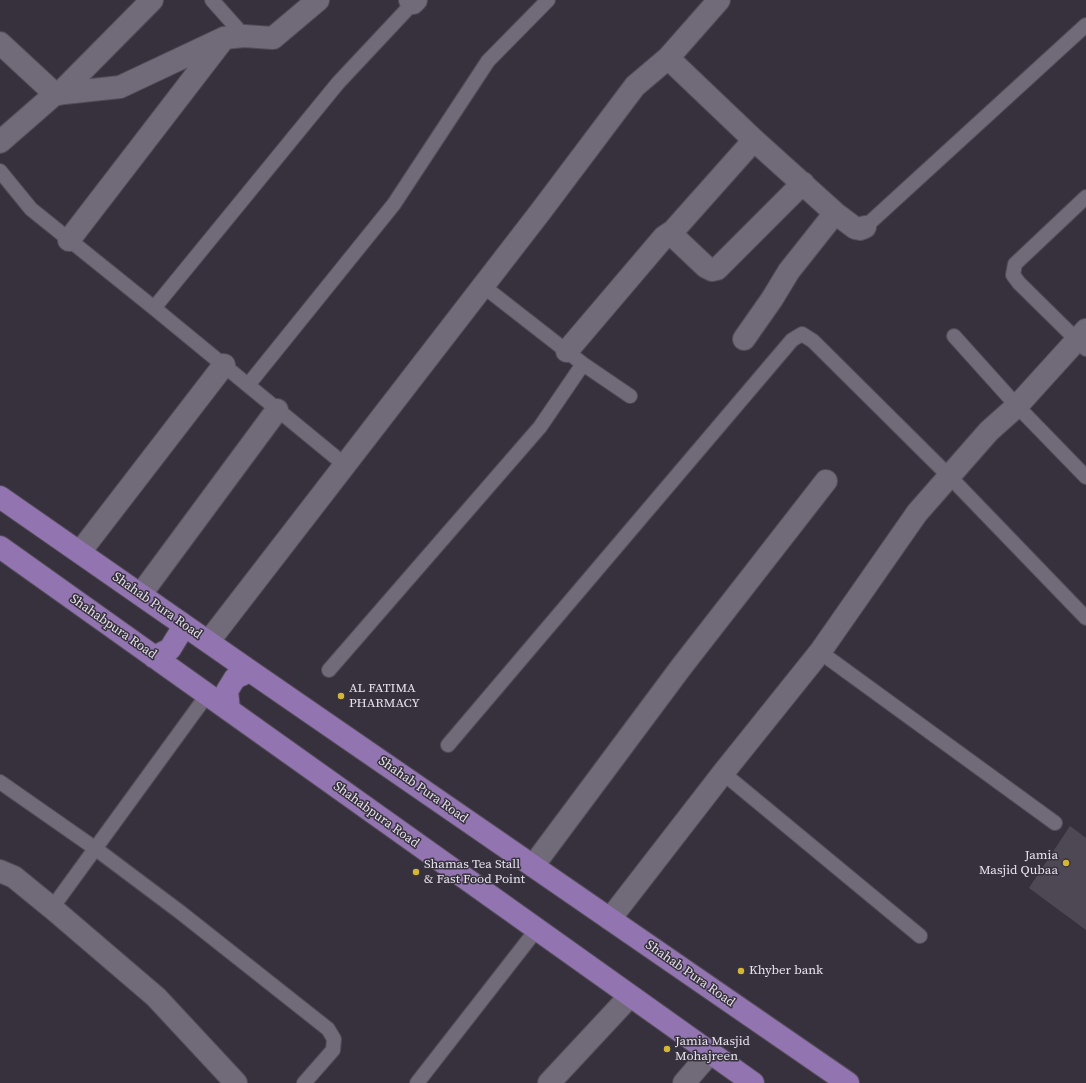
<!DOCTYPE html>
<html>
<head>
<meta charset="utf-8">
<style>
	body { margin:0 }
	canvas { display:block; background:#37313e }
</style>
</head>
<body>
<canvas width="1086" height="1083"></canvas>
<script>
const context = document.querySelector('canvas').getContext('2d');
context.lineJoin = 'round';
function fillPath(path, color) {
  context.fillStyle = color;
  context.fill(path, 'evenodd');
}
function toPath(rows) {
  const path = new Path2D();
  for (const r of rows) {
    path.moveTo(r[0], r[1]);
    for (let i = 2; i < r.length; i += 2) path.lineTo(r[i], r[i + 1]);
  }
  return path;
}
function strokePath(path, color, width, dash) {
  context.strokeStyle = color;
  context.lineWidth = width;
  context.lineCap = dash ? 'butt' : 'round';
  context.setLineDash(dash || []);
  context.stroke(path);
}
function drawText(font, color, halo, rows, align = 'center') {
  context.font = font + ' "Source Serif 4",serif';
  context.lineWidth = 3;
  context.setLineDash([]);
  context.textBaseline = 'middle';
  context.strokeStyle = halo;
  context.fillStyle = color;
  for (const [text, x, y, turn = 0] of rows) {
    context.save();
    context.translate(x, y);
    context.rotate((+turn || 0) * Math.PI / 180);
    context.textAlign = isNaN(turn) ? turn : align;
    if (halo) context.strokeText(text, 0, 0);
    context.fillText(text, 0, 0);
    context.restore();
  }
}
fillPath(toPath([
	[1070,826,1086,838,1086,930,1029,888]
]), '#4e4855');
const lane = toPath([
	[212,0,244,36],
	[0,171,31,209,154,308,345,465],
	[1086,197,1015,264,1013,275,1019,283,1086,349],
	[865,227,1086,25],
	[483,286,583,364,630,396],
	[154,308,338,83,413,3],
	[954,336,1017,406,1086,477],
	[248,385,394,204,488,61,548,0],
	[820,652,1055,823],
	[329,670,540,427,583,364],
	[448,745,792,340,802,334,813,341,949,476,1086,618],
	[723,773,920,936],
	[0,782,96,849,180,912,328,1029,334,1039,333,1050,304,1083],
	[52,908,207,695],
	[417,1083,537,929]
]);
const street = toPath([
	[410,0,413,3,416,0],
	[0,43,55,94],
	[668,58,754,140,835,213,855,228,860,229,865,227],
	[59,94,152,0],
	[0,142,55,94,120,87,224,38,244,36,273,38,318,0],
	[670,233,706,267,712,270,717,269,803,183],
	[69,240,222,41],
	[744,339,772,299,789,271,835,213],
	[567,351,664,237,673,231,754,140],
	[80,552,224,365],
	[141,594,277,410],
	[209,641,541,211,635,86,668,58,719,0],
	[533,866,682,666,826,481],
	[0,871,14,877,52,908,156,997,236,1083],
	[610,919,723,773,820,652,917,513,989,431,1017,406,1086,330],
	[549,1083,630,996],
	[684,1083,710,1053]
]);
const primary = toPath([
	[0,497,250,671,848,1083],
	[0,547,753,1083],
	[154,657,170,649,181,631,180,622],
	[229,710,227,691,235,678,250,671]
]);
strokePath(lane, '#524d58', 16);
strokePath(street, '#524d58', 24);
strokePath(primary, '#524d58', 24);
strokePath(lane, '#716a79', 14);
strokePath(street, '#716a79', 22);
strokePath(primary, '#9174b0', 22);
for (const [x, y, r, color] of [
	[341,696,4,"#d3b635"],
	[1066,863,4,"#d3b635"],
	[416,872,4,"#d3b635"],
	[741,971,4,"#d3b635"],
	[667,1049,4,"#d3b635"]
]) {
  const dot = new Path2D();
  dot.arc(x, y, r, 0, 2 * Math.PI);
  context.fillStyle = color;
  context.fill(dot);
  strokePath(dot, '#37313e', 1.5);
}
drawText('13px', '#e6e2eb', '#37313e', [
	["Shahab Pura Road",157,606,35],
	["Shahabpura Road",113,627,35],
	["Shahab Pura Road",423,790,35],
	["Shahabpura Road",376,815,36],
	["Shahab Pura Road",690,974,35]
]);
drawText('13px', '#e6e2eb', '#37313e', [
	["AL FATIMA",349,689],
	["PHARMACY",349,704],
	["Jamia",1058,856,"right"],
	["Masjid Qubaa",1058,871,"right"],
	["Shamas Tea Stall",424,865],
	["& Fast Food Point",424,880],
	["Khyber bank",749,971],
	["Jamia Masjid",675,1042],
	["Mohajreen",675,1057]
], 'left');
</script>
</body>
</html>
